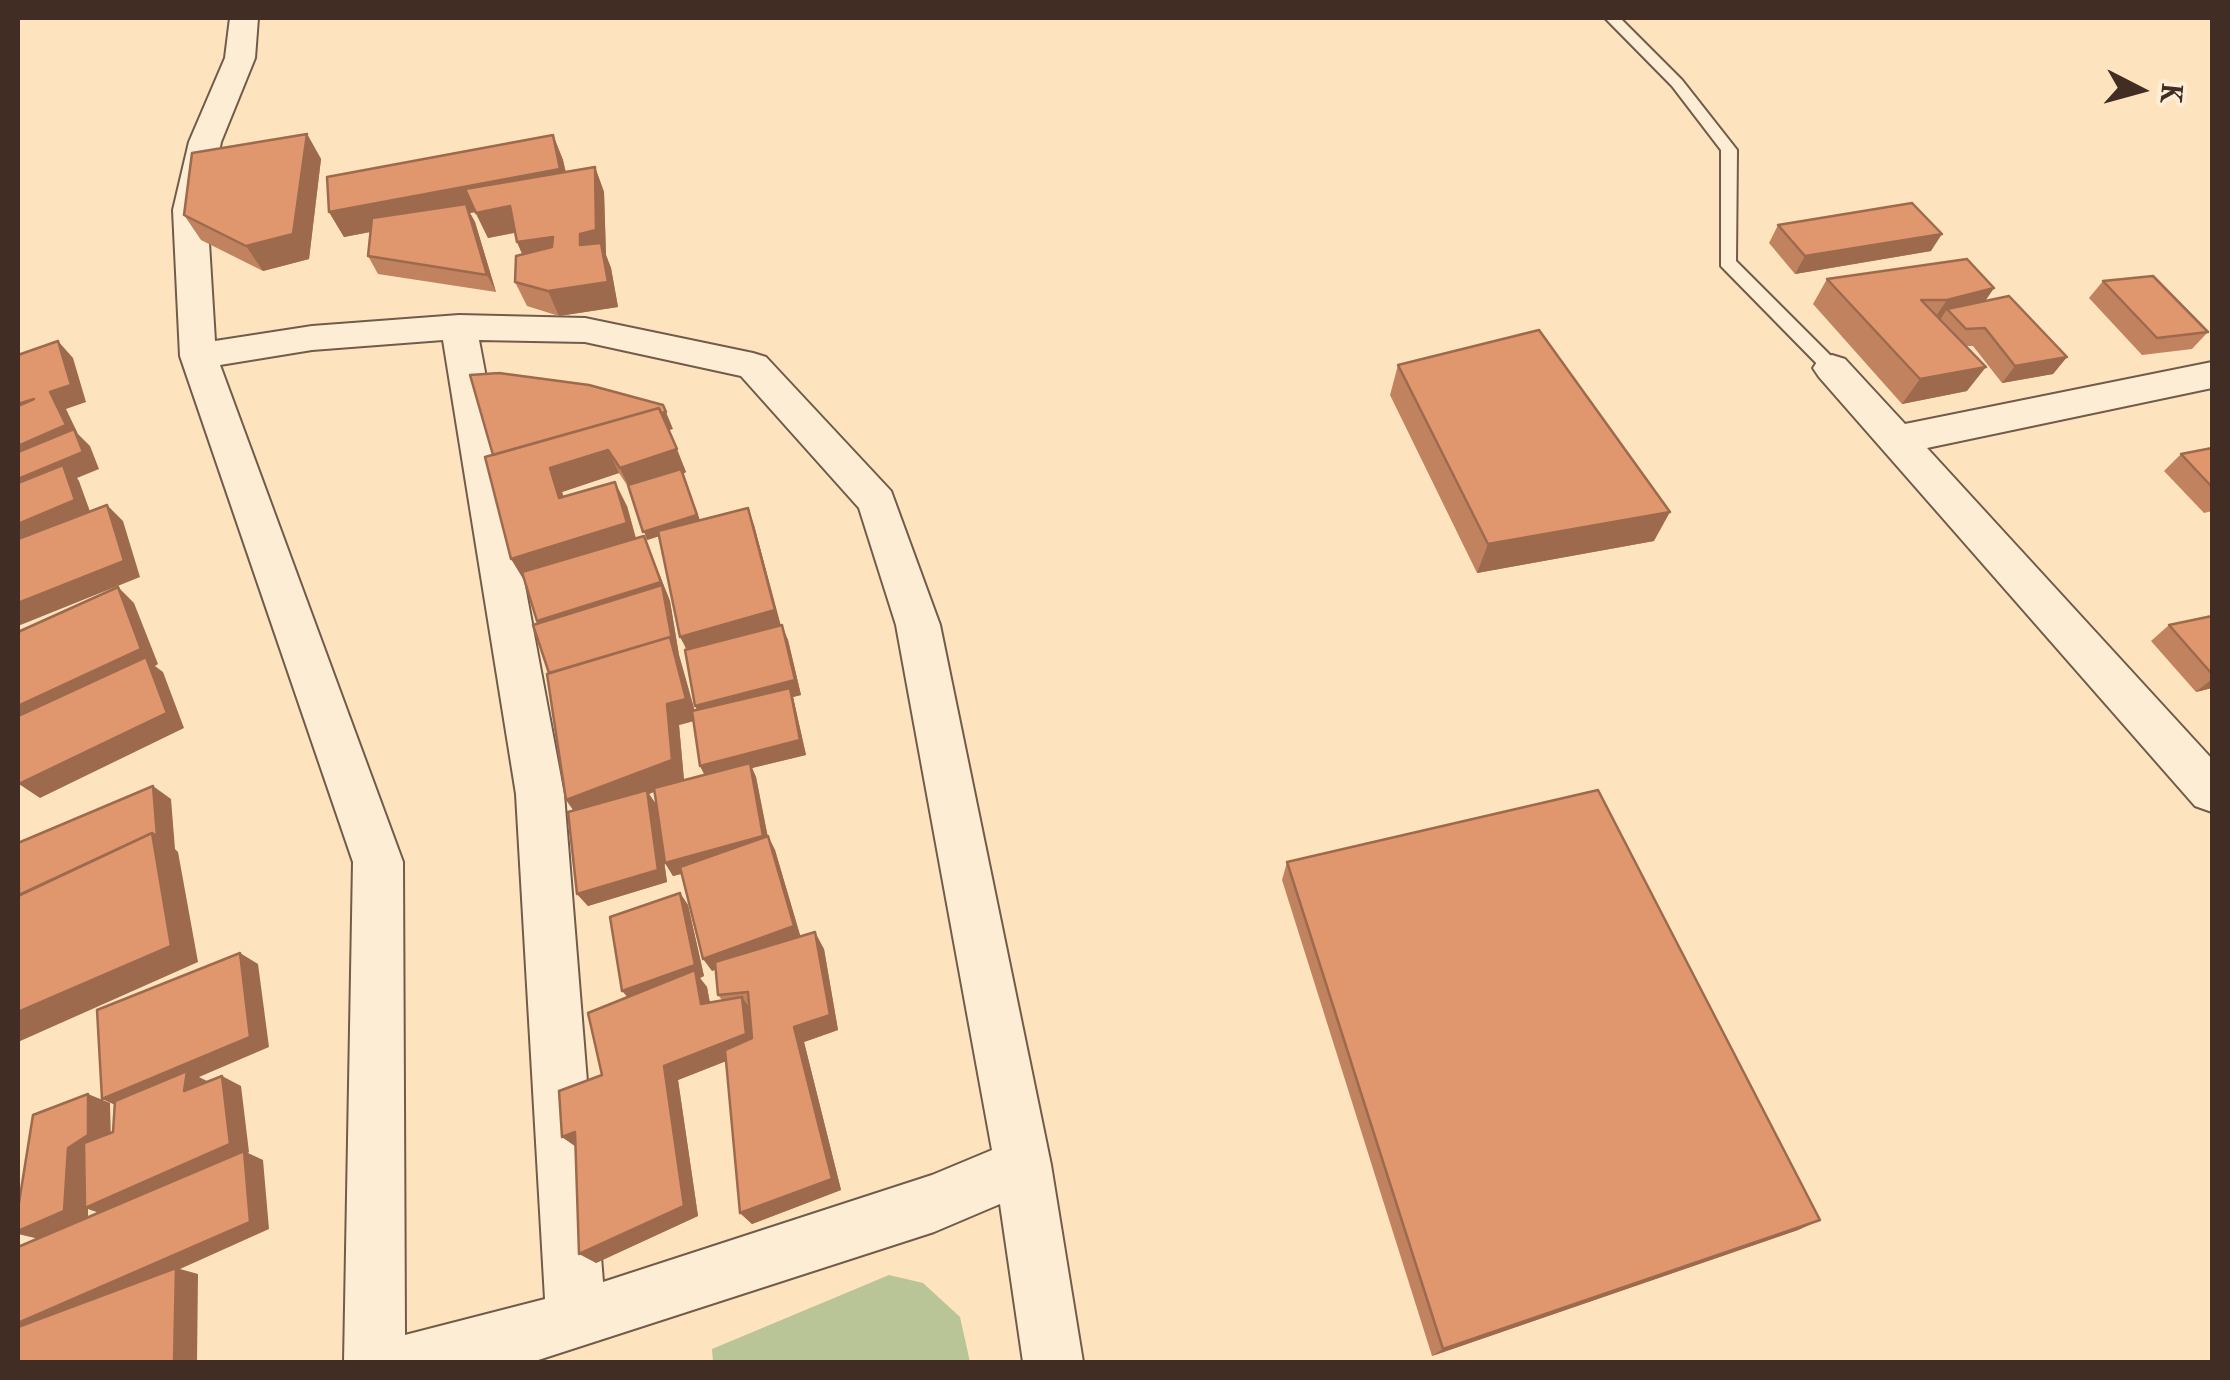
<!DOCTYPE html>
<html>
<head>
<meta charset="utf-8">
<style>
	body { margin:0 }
	#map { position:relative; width:2230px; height:1380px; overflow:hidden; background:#fee4be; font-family:"IM FELL Double Pica",serif }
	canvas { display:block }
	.frame { position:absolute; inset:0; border:20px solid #422d24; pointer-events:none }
	.north { position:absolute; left:2090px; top:40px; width:100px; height:100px; -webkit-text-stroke:8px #feedd5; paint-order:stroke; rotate:96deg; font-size:28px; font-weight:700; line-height:40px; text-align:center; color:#422d24 }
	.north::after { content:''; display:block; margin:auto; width:35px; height:45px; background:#422d24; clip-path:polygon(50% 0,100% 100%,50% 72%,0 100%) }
</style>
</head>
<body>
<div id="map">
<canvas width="2230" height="1380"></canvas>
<div class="frame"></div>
<div class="north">K</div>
</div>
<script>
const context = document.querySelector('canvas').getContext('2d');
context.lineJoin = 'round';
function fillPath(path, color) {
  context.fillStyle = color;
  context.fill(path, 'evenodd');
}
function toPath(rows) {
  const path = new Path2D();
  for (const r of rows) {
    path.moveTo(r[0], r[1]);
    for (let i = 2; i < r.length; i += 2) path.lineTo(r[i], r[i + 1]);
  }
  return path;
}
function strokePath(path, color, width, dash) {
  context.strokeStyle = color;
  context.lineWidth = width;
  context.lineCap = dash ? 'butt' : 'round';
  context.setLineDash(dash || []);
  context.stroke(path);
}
fillPath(toPath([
	[889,1275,923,1283,960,1317,970,1362,713,1362,712,1349]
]), '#b9c596');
const service = toPath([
	[1605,18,1620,18,1682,80,1737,150,1736,261,1839,364,1839,372,1825,372,1721,266,1721,150,1672,86,1605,18]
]);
const minor = toPath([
	[230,18,258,18,255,58,221,142,207,210,215,341,312,326,459,315,585,318,753,353,766,357,891,491,940,625,1051,1165,1083,1362,1023,1362,1000,1204,934,1232,532,1362,344,1362,353,862,180,356,173,210,189,142,225,58,230,18],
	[443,340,516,794,545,1299,405,1335,403,862,220,365,312,350,443,340],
	[479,340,585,342,741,376,859,508,896,625,992,1150,932,1175,603,1282,564,794,479,340],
	[1832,355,1845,359,1905,424,2212,362,2212,388,1927,448,2212,759,2212,812,2195,806,1819,377,1813,368,1819,359,1832,355]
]);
strokePath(service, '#715b4a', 4);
strokePath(minor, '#715b4a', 4);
fillPath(service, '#feedd5');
fillPath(minor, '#feedd5');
fillPath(toPath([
	[307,134,321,159,309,259,263,271,201,240,184,215],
	[553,135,563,160,566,172,595,167,604,192,606,255,611,268,618,307,559,316,527,306,515,282,522,254,517,242,515,233,488,238,475,212,470,213,475,222,496,292,378,274,368,256,370,232,344,237,329,212],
	[1778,225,1931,251,1795,274,1769,243],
	[1827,279,1994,288,1985,301,2067,357,2053,374,2002,383,1973,346,1965,346,1967,391,1902,404,1813,304],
	[2103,281,2208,332,2192,349,2142,355,2089,298],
	[1398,365,1654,541,1477,573,1390,395],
	[673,429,668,430,686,472,683,474,700,521,754,525,780,625,788,640,801,695,793,697,806,755,752,768,756,777,768,837,775,850,800,936,824,949,838,1030,804,1042,841,1190,752,1224,740,1213,726,1061,678,1080,698,1216,596,1263,576,1146,562,1137,602,1075,627,997,680,893,688,905,704,976,700,978,707,987,710,1003,722,1000,718,995,715,969,712,971,682,874,673,876,665,863,655,791,649,794,656,804,667,882,588,906,577,894,574,810,549,673,538,623,485,457],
	[619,473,629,488,647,540,659,536,686,650,697,710,695,711,679,655,670,601,644,536,636,538,627,506,564,497,562,492],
	[694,721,705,775,684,780,679,725],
	[2212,448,2212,511,2204,513,2164,471,2181,454],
	[2212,616,2212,688,2196,692,2151,641,2169,625],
	[1287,862,1820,1220,1798,1230,1432,1356,1282,880]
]), '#c1825f');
fillPath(toPath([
	[307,134,321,159,309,259,263,271,246,246],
	[553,135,563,160,570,194,470,213,475,222,496,292,487,275,469,213,344,237,329,212],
	[595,167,604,192,606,255,611,268,618,307,559,316,548,291,580,245,580,234],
	[510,206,522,231,488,238,476,213],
	[1942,234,1931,251,1795,274,1805,256],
	[553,237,564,262,528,267,517,242],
	[1994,288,1977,313,1947,309,1938,323,1930,325,1947,300],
	[58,341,73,358,86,402,66,409,78,434,90,446,99,469,77,478,79,481,92,517,18,548,18,446,50,392],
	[2067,357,2053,374,2002,383,2015,366],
	[1986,367,1967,391,1902,404,1920,379],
	[666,412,673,429,505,477],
	[677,449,686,472,683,474,701,523,647,540,631,492,620,468],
	[608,450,619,473,562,492,571,522,559,498,550,468],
	[615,482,627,506,638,547,525,582,511,559],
	[107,505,123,521,140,577,18,626,18,603],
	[748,508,754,525,781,626,688,652,680,637],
	[1670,512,1654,541,1477,573,1488,544],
	[644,536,670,601,679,655,697,720,679,725,684,780,649,794,656,804,667,882,588,906,577,894,580,820,566,800,547,637,537,621],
	[118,587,134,603,158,664,155,666,163,672,184,728,40,798,19,784,18,706],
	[782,625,788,640,801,695,793,697,806,755,752,768,756,777,770,849,673,876,665,863,707,780,700,766,703,721,695,706],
	[2212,679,2212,688,2196,692],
	[153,786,171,799,175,849,178,852,198,962,18,1042,18,1012,41,912],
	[768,836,775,850,801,938,712,971,703,959],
	[680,893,688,905,704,976,700,978,707,987,713,1020,632,1002,622,991],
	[815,932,824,949,838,1030,804,1042,841,1190,752,1224,740,1213,794,1027],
	[240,953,258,964,269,1047,199,1077,207,1081,204,1100,124,1109,102,1099],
	[742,997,753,1013,757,1049,678,1080,698,1216,596,1263,579,1254,664,1066],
	[222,1076,241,1086,249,1152,248,1153,263,1160,269,1229,180,1269,198,1274,197,1362,174,1362,18,1329,18,1323,108,1216,88,1209,88,1218,39,1239,18,1234,18,1231,68,1148,88,1094,110,1103,111,1143],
	[575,1132,579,1149,562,1137],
	[1820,1220,1798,1230,1432,1356,1443,1349]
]), '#9d6a4d');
const building = toPath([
	[307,134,293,234,246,246,184,215,192,153,307,134],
	[553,135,560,169,329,212,327,177,553,135],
	[595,167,596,230,580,234,580,245,601,243,608,282,548,291,515,282,516,256,552,247,553,237,517,242,510,206,476,213,465,189,595,167],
	[1912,203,1942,234,1805,256,1778,225,1912,203],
	[466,204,487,275,368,256,372,218,466,204],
	[1967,259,1994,288,1947,300,1921,300,1986,367,1920,379,1827,279,1967,259],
	[2153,276,2208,332,2157,338,2103,281,2153,276],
	[2009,296,2067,357,2015,366,1985,328,1966,329,1947,309,2009,296],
	[1539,330,1670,512,1488,544,1398,365,1539,330],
	[58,341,71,385,50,392,66,425,18,446,18,406,34,399,18,404,18,355,58,341],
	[499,373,589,385,663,405,666,412,661,413,659,408,493,455,470,375,499,373],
	[659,408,677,449,620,468,608,450,550,468,559,498,615,482,627,523,511,559,485,457,659,408],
	[74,429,83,452,18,479,18,452,74,429],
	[2212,448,2212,487,2181,454,2212,448],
	[63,465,75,500,18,524,18,483,63,465],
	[681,469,697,515,643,532,628,485,681,469],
	[107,505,124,561,18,603,18,539,107,505],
	[748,508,775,610,680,637,658,531,748,508],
	[644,536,661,582,537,621,522,572,644,536],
	[662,585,672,640,670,637,549,673,533,625,662,585],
	[118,587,141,649,18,706,18,632,118,587],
	[2212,616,2212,674,2169,625,2212,616],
	[782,625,795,680,695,706,685,650,782,625],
	[670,637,686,699,667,704,672,760,566,800,547,674,670,637],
	[146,657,167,713,19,784,18,777,18,716,146,657],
	[790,688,800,740,700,766,692,711,790,688],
	[750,763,763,836,665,863,654,788,750,763],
	[153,786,157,836,152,833,19,895,18,843,153,786],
	[647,790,658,870,577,894,568,812,647,790],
	[1598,790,1820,1220,1443,1349,1287,862,1598,790],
	[152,833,171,946,18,1012,18,896,152,833],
	[768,836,794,926,703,959,680,867,768,836],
	[680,893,695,965,622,991,610,917,680,893],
	[815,932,830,1015,794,1027,832,1179,740,1213,725,1050,752,1038,748,992,718,995,715,962,815,932],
	[240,953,250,1037,102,1099,97,1010,240,953],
	[695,970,701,1004,742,997,746,1034,664,1066,684,1206,579,1254,575,1132,562,1137,559,1091,602,1075,588,1013,695,970],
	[187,1071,184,1091,222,1076,230,1144,85,1208,84,1143,113,1132,115,1101,187,1071],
	[88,1094,88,1135,68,1148,64,1211,18,1231,18,1209,33,1115,88,1094],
	[244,1151,250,1222,18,1323,18,1247,244,1151],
	[176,1268,174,1362,18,1362,18,1327,176,1268]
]);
fillPath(building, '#e0976e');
strokePath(building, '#9d6a4d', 2.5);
</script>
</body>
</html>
